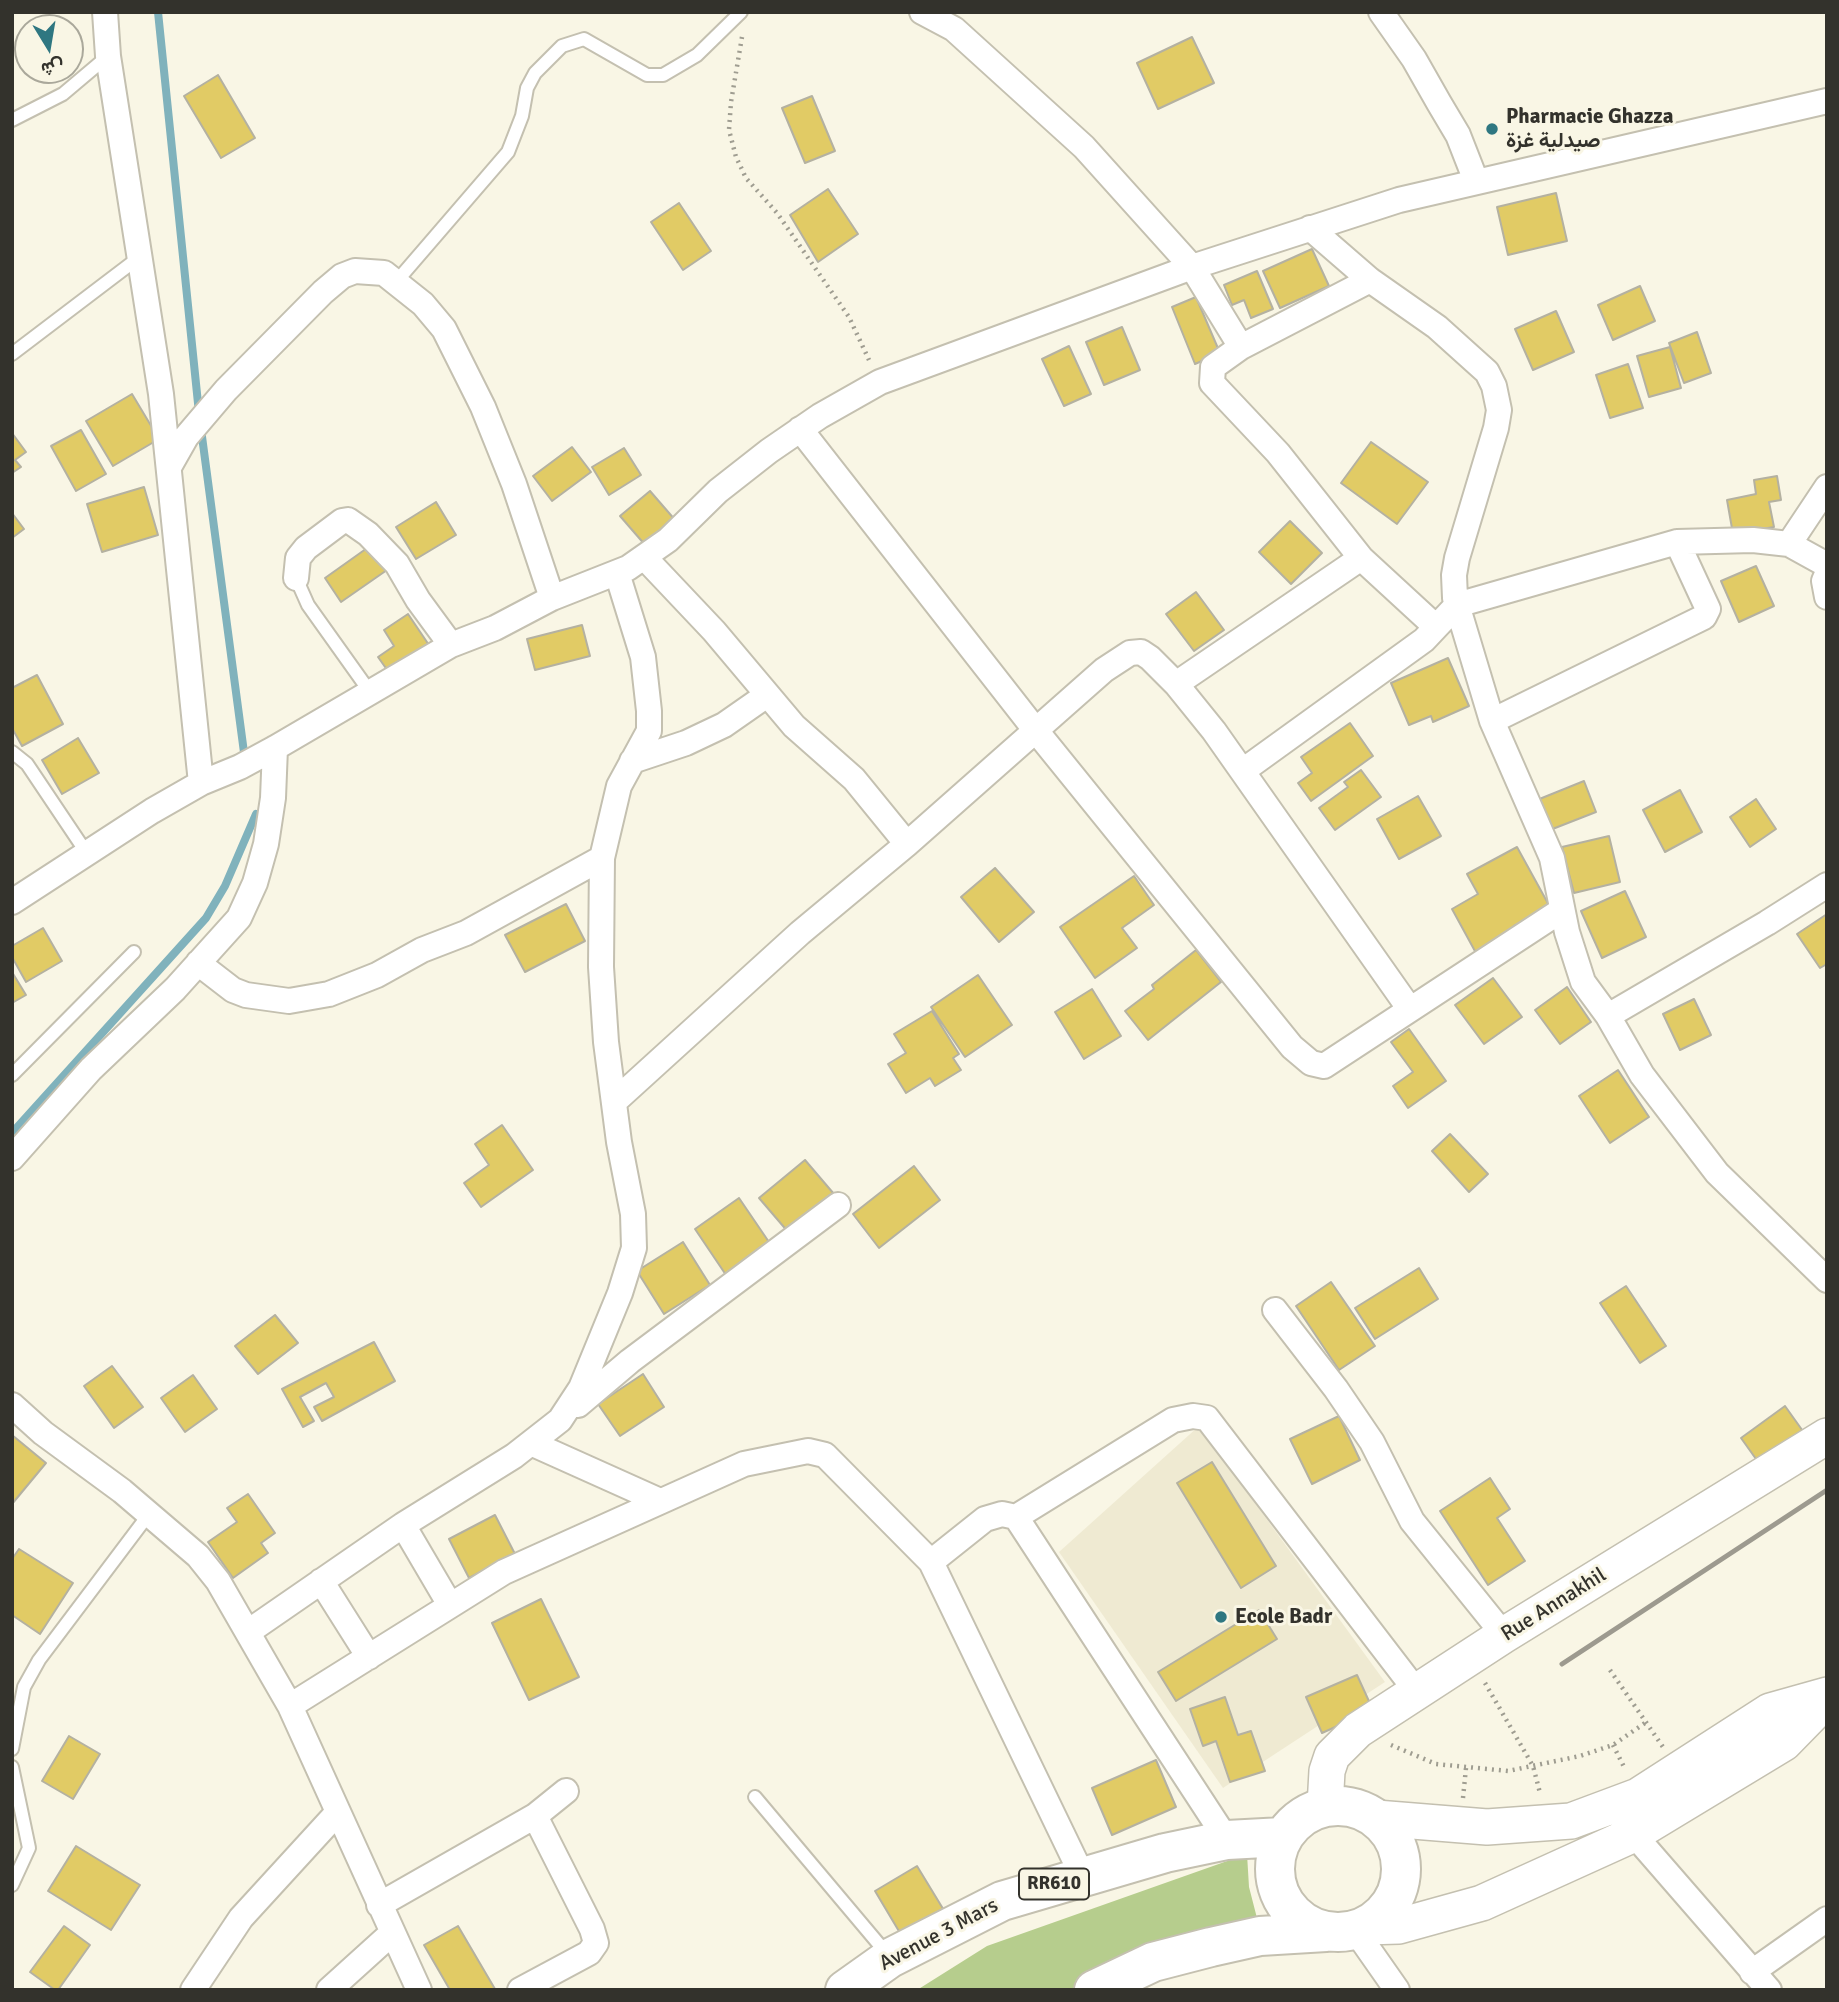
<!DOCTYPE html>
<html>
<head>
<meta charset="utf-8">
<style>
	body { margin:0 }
	#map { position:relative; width:1839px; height:2002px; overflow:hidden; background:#f9f6e5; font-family:Signika,Vazirmatn,sans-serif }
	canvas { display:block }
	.frame { position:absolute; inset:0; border:14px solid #33322c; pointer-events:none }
	.north { position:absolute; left:14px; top:14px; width:70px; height:70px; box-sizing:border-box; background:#f9f6e5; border:2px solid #aaa89b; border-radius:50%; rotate:169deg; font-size:19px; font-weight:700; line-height:28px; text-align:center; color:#33322c }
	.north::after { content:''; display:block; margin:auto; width:24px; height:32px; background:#2f7781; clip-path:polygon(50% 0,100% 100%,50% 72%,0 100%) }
</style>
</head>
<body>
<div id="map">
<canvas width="1839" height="2002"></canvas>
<div class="frame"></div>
<div class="north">ش</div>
</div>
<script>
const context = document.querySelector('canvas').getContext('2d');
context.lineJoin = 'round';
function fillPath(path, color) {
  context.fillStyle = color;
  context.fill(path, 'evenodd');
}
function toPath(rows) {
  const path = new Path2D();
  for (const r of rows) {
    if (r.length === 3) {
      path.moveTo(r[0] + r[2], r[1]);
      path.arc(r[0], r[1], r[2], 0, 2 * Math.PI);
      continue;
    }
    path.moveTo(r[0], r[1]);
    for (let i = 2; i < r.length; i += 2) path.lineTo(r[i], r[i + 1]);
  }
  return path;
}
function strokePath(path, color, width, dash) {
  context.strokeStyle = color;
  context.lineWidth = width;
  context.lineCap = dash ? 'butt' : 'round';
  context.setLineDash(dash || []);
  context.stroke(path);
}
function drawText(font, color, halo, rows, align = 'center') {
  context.font = font + ' Signika,Vazirmatn,sans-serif';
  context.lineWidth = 6;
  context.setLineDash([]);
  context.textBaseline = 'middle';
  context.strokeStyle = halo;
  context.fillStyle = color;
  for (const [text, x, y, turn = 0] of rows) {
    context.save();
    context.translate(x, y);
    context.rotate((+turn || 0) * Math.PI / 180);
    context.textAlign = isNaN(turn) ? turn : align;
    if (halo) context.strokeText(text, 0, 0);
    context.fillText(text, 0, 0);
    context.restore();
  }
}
fillPath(toPath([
	[1199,1426,1385,1682,1223,1788,1059,1552]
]), '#efead2');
fillPath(toPath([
	[1247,1854,1249,1887,1258,1922,1160,1948,1071,1990,917,1990,987,1946]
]), '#b6cd8d');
strokePath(toPath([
	[158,12,199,413],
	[201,429,245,760],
	[12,1133,206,918,225,886,256,814]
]), '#80b2bc', 8);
const building = toPath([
	[1192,37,1214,83,1158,109,1137,63,1192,37],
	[218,75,255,138,221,158,184,96,218,75],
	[812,96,835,151,805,163,782,108,812,96],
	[828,189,858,234,818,262,790,215,828,189],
	[1556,193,1567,241,1508,255,1497,207,1556,193],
	[679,203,711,251,683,270,651,222,679,203],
	[1312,249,1329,286,1280,308,1263,271,1312,249],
	[1257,271,1273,309,1251,318,1244,300,1232,305,1224,285,1257,271],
	[1640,286,1655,321,1613,340,1598,305,1640,286],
	[1196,297,1220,353,1195,364,1172,307,1196,297],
	[1556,311,1574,352,1533,370,1515,329,1556,311],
	[1122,327,1140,370,1104,385,1086,342,1122,327],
	[1697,332,1711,373,1684,383,1669,343,1697,332],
	[1069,346,1091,394,1064,406,1042,359,1069,346],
	[1670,347,1681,388,1649,397,1637,356,1670,347],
	[1628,364,1643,408,1610,418,1596,375,1628,364],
	[132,394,159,439,113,466,86,421,132,394],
	[81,430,106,474,76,491,51,446,81,430],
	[12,433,26,452,15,460,21,467,12,473,12,433],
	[1371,442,1428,482,1397,524,1341,483,1371,442],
	[572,447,591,472,552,501,533,476,572,447],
	[624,448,641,475,609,495,592,467,624,448],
	[1777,476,1781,500,1769,502,1774,527,1733,534,1727,500,1756,494,1754,480,1777,476],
	[144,487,158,535,102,552,87,504,144,487],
	[650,491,676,521,646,546,620,516,650,491],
	[436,502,456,535,416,559,396,527,436,502],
	[12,513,24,529,12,538,12,513],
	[1290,521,1322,553,1291,584,1259,552,1290,521],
	[370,546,387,570,341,602,325,578,370,546],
	[1756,566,1774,606,1739,622,1721,581,1756,566],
	[1196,592,1224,630,1194,651,1166,614,1196,592],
	[408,614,431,648,390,674,378,657,394,646,384,630,408,614],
	[582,625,590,656,535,670,527,639,582,625],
	[1448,658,1469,706,1433,722,1431,716,1409,725,1391,683,1448,658],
	[37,675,63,724,22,746,12,728,12,688,37,675],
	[1350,723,1373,756,1311,801,1298,783,1312,773,1301,757,1350,723],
	[78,738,99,773,62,794,42,760,78,738],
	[1361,770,1381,797,1335,830,1319,808,1348,787,1344,782,1361,770],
	[1584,781,1596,812,1550,830,1537,800,1584,781],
	[1680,790,1702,832,1665,852,1643,810,1680,790],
	[1418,796,1441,836,1399,859,1377,819,1418,796],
	[1756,799,1776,829,1750,847,1730,817,1756,799],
	[1609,836,1620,882,1574,893,1562,847,1609,836],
	[1517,847,1550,907,1514,926,1517,931,1476,953,1452,909,1478,894,1467,874,1517,847],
	[995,868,1034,912,999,942,961,897,995,868],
	[1134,876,1154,905,1122,928,1137,948,1095,978,1060,927,1134,876],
	[1625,891,1646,937,1602,958,1581,911,1625,891],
	[566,904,585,941,525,972,505,935,566,904],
	[1827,914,1827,964,1820,968,1797,934,1827,914],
	[43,928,62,961,26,982,12,957,12,946,43,928],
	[1196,950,1221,982,1148,1040,1125,1011,1154,989,1152,985,1196,950],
	[12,972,26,995,12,1003,12,972],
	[978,975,1012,1025,965,1057,931,1007,978,975],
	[1493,978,1522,1017,1484,1044,1455,1005,1493,978],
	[1567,987,1591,1022,1560,1044,1535,1010,1567,987],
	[1092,989,1121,1036,1084,1059,1055,1012,1092,989],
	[1694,999,1711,1035,1680,1050,1663,1014,1694,999],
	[932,1011,959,1054,953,1058,961,1070,935,1086,930,1078,906,1093,888,1064,906,1053,894,1034,932,1011],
	[1409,1029,1446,1081,1408,1108,1393,1086,1413,1072,1391,1042,1409,1029],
	[1618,1070,1649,1117,1610,1143,1579,1096,1618,1070],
	[502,1125,533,1170,481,1207,464,1183,489,1165,475,1144,502,1125],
	[1450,1134,1488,1174,1469,1192,1432,1151,1450,1134],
	[805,1160,834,1194,789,1233,759,1198,805,1160],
	[914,1166,940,1200,879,1248,853,1214,914,1166],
	[739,1198,771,1245,726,1275,695,1229,739,1198],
	[683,1242,710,1285,664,1314,637,1271,683,1242],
	[1419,1268,1438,1299,1375,1339,1355,1308,1419,1268],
	[1331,1282,1375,1346,1339,1370,1296,1306,1331,1282],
	[1626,1286,1666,1346,1640,1363,1600,1303,1626,1286],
	[275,1315,298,1343,258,1374,235,1346,275,1315],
	[374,1342,395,1381,322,1421,314,1407,334,1397,326,1383,300,1397,314,1421,303,1427,282,1389,374,1342],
	[112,1366,143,1407,114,1428,84,1386,112,1366],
	[643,1374,664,1407,620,1436,598,1404,643,1374],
	[193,1375,217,1409,185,1432,161,1398,193,1375],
	[1785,1406,1810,1441,1766,1473,1741,1438,1785,1406],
	[1339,1416,1360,1460,1312,1484,1290,1439,1339,1416],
	[12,1435,46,1463,12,1504,12,1435],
	[1212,1462,1276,1566,1241,1588,1177,1483,1212,1462],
	[1490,1478,1510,1509,1497,1518,1525,1561,1488,1585,1440,1511,1490,1478],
	[248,1494,275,1533,261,1543,268,1553,233,1578,208,1542,237,1522,227,1508,248,1494],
	[495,1515,515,1554,469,1578,449,1539,495,1515],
	[19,1549,73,1583,40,1634,12,1615,12,1559,19,1549],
	[541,1599,579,1677,529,1700,492,1623,541,1599],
	[1259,1610,1277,1639,1176,1701,1158,1672,1259,1610],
	[1357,1675,1373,1710,1322,1733,1306,1697,1357,1675],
	[1225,1697,1238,1735,1251,1731,1265,1771,1230,1782,1216,1741,1203,1746,1190,1709,1225,1697],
	[69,1736,100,1754,73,1799,42,1781,69,1736],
	[1156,1760,1176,1807,1112,1835,1092,1788,1156,1760],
	[76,1846,140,1885,111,1930,48,1891,76,1846],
	[917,1866,945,1912,903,1938,875,1891,917,1866],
	[64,1926,90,1945,58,1990,55,1990,30,1972,64,1926],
	[458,1926,495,1989,450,1990,424,1945,458,1926]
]);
fillPath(building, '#e1cb65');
strokePath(building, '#b4b1a1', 2);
const lane = toPath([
	[12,120,63,94,108,56],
	[396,282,508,152,522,116,527,88,535,73,562,46,584,39,647,75,663,75,697,55,741,12],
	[12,354,141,256],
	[296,578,308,605,370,692],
	[12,752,27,764,86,852],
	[12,1075,134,952],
	[12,1749,24,1687,39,1660,149,1514],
	[12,1767,29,1848,12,1885],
	[755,1797,888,1955]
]);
const street = toPath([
	[105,12,108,56,161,394,201,783],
	[922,12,954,29,1084,147,1192,267,1241,347],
	[1381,12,1414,59,1439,103,1458,135,1476,181],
	[1310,228,1370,280,1437,327,1487,372,1494,386,1499,410,1496,428,1457,558,1454,575,1455,598,1492,721,1552,858,1567,932,1583,982,1608,1016,1642,1075,1717,1173,1827,1280],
	[1370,280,1241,347,1213,367,1212,383,1278,453,1361,558,1436,627],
	[800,429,1037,732,1292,1047,1311,1063,1324,1066,1562,910],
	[169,467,186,437,226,390,323,292,342,276,355,271,384,273,423,304,444,329,483,407,514,484,552,598],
	[1789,544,1827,487],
	[644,557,714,631,794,726,854,779,907,844],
	[1827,574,1824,581,1827,597],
	[296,578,298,558,306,548,342,521,348,520,368,534,397,564,418,600,451,645],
	[1176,684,1361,558],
	[1492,721,1704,617,1708,609,1677,542],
	[632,761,686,743,724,725,767,695],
	[1244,770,1424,640,1457,605,1677,542,1753,540,1789,544,1827,565],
	[12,902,152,811,201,783,240,767,275,748,451,645,495,628,552,598,628,568,668,540,718,491,769,451,820,416,880,382,1192,267,1399,200,1827,101],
	[198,963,233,990,246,995,289,1001,329,994,377,975,422,950,466,933,602,858],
	[1608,1016,1767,923,1827,885],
	[614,1102,800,933,907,844,1104,670,1130,653,1141,652,1150,658,1176,684,1214,731,1409,1008],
	[12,1158,91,1069,175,989,239,918,255,883,266,844,273,798,275,748],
	[1275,1310,1336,1389,1372,1442,1412,1521,1504,1635],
	[12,1405,43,1433,122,1491,198,1556,218,1581,290,1706,419,1990],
	[578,1405,630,1361,838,1205],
	[533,1444,660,1501],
	[1016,1517,1173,1420,1193,1416,1207,1418,1417,1692],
	[403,1525,450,1605],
	[931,1562,985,1519,1002,1514,1016,1517,1227,1840],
	[321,1581,369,1657],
	[248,1632,403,1525,514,1456,560,1420,581,1388,620,1293,634,1248,633,1214,619,1142,606,1042,601,967,602,858,619,786,649,731,649,711,643,657,617,573],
	[290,1706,504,1572,744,1464,808,1451,825,1455,931,1562,1082,1875],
	[1623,1822,1769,1990],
	[379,1905,535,1816,566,1791],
	[1355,1930,1397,1990],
	[1752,1972,1827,1919],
	[193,1990,241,1918,338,1812],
	[329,1990,391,1934],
	[520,1990,589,1953,596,1943,592,1929,535,1816]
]);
const secondary = toPath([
	[1325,1807,1327,1771,1332,1756,1358,1730,1504,1635,1827,1436],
	[1376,1818,1487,1827,1571,1821,1638,1796,1770,1711,1827,1695],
	[1365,1927,1399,1926,1482,1903,1632,1835,1784,1743,1827,1699]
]);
const primary = toPath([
	[1338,1869,63],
	[845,1990,890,1958,1002,1901,1165,1853,1227,1840,1283,1837],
	[1094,1990,1153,1962,1211,1947,1260,1936,1326,1932]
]);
strokePath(lane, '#c4c0b0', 16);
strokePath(street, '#c4c0b0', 28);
strokePath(secondary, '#c4c0b0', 38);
strokePath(primary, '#c4c0b0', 42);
strokePath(toPath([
	[742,37,731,102,729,130,736,157,746,178,777,213,849,317,869,360],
	[1610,1670,1663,1747],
	[1485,1683,1533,1766,1540,1793],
	[1391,1745,1436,1764,1508,1771,1580,1756,1613,1745,1645,1723],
	[1613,1745,1625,1769],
	[1463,1798,1466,1768]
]), '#9f9d91', 4.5, [2, 5]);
strokePath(lane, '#fff', 12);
strokePath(street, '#fff', 24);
strokePath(secondary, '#fff', 35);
strokePath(primary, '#fff', 38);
strokePath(toPath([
	[1562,1664,1827,1490]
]), '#9d9a8f', 5);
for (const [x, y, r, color] of [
	[1492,129,7,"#2f7781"],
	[1221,1617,7,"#2f7781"]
]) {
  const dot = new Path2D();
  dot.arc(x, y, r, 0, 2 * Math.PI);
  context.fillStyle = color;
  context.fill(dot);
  strokePath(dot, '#f9f6e5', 2.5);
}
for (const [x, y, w] of [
	[1054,1884,70]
]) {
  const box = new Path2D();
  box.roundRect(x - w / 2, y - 15.5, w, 31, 5);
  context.fillStyle = '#f9f6e5';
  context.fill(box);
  strokePath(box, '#33322c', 2);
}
drawText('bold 19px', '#33322c', null, [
	["RR610",1054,1884]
]);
drawText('bold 21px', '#33322c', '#f9f6e5', [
	["Pharmacie Ghazza",1506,117],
	["صيدلية غزة",1506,141],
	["Ecole Badr",1235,1617]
], 'left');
drawText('21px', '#33322c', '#f9f6e5', [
	["Rue Annakhil",1554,1605,-32],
	["Avenue 3 Mars",939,1935,-28]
]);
</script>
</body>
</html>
